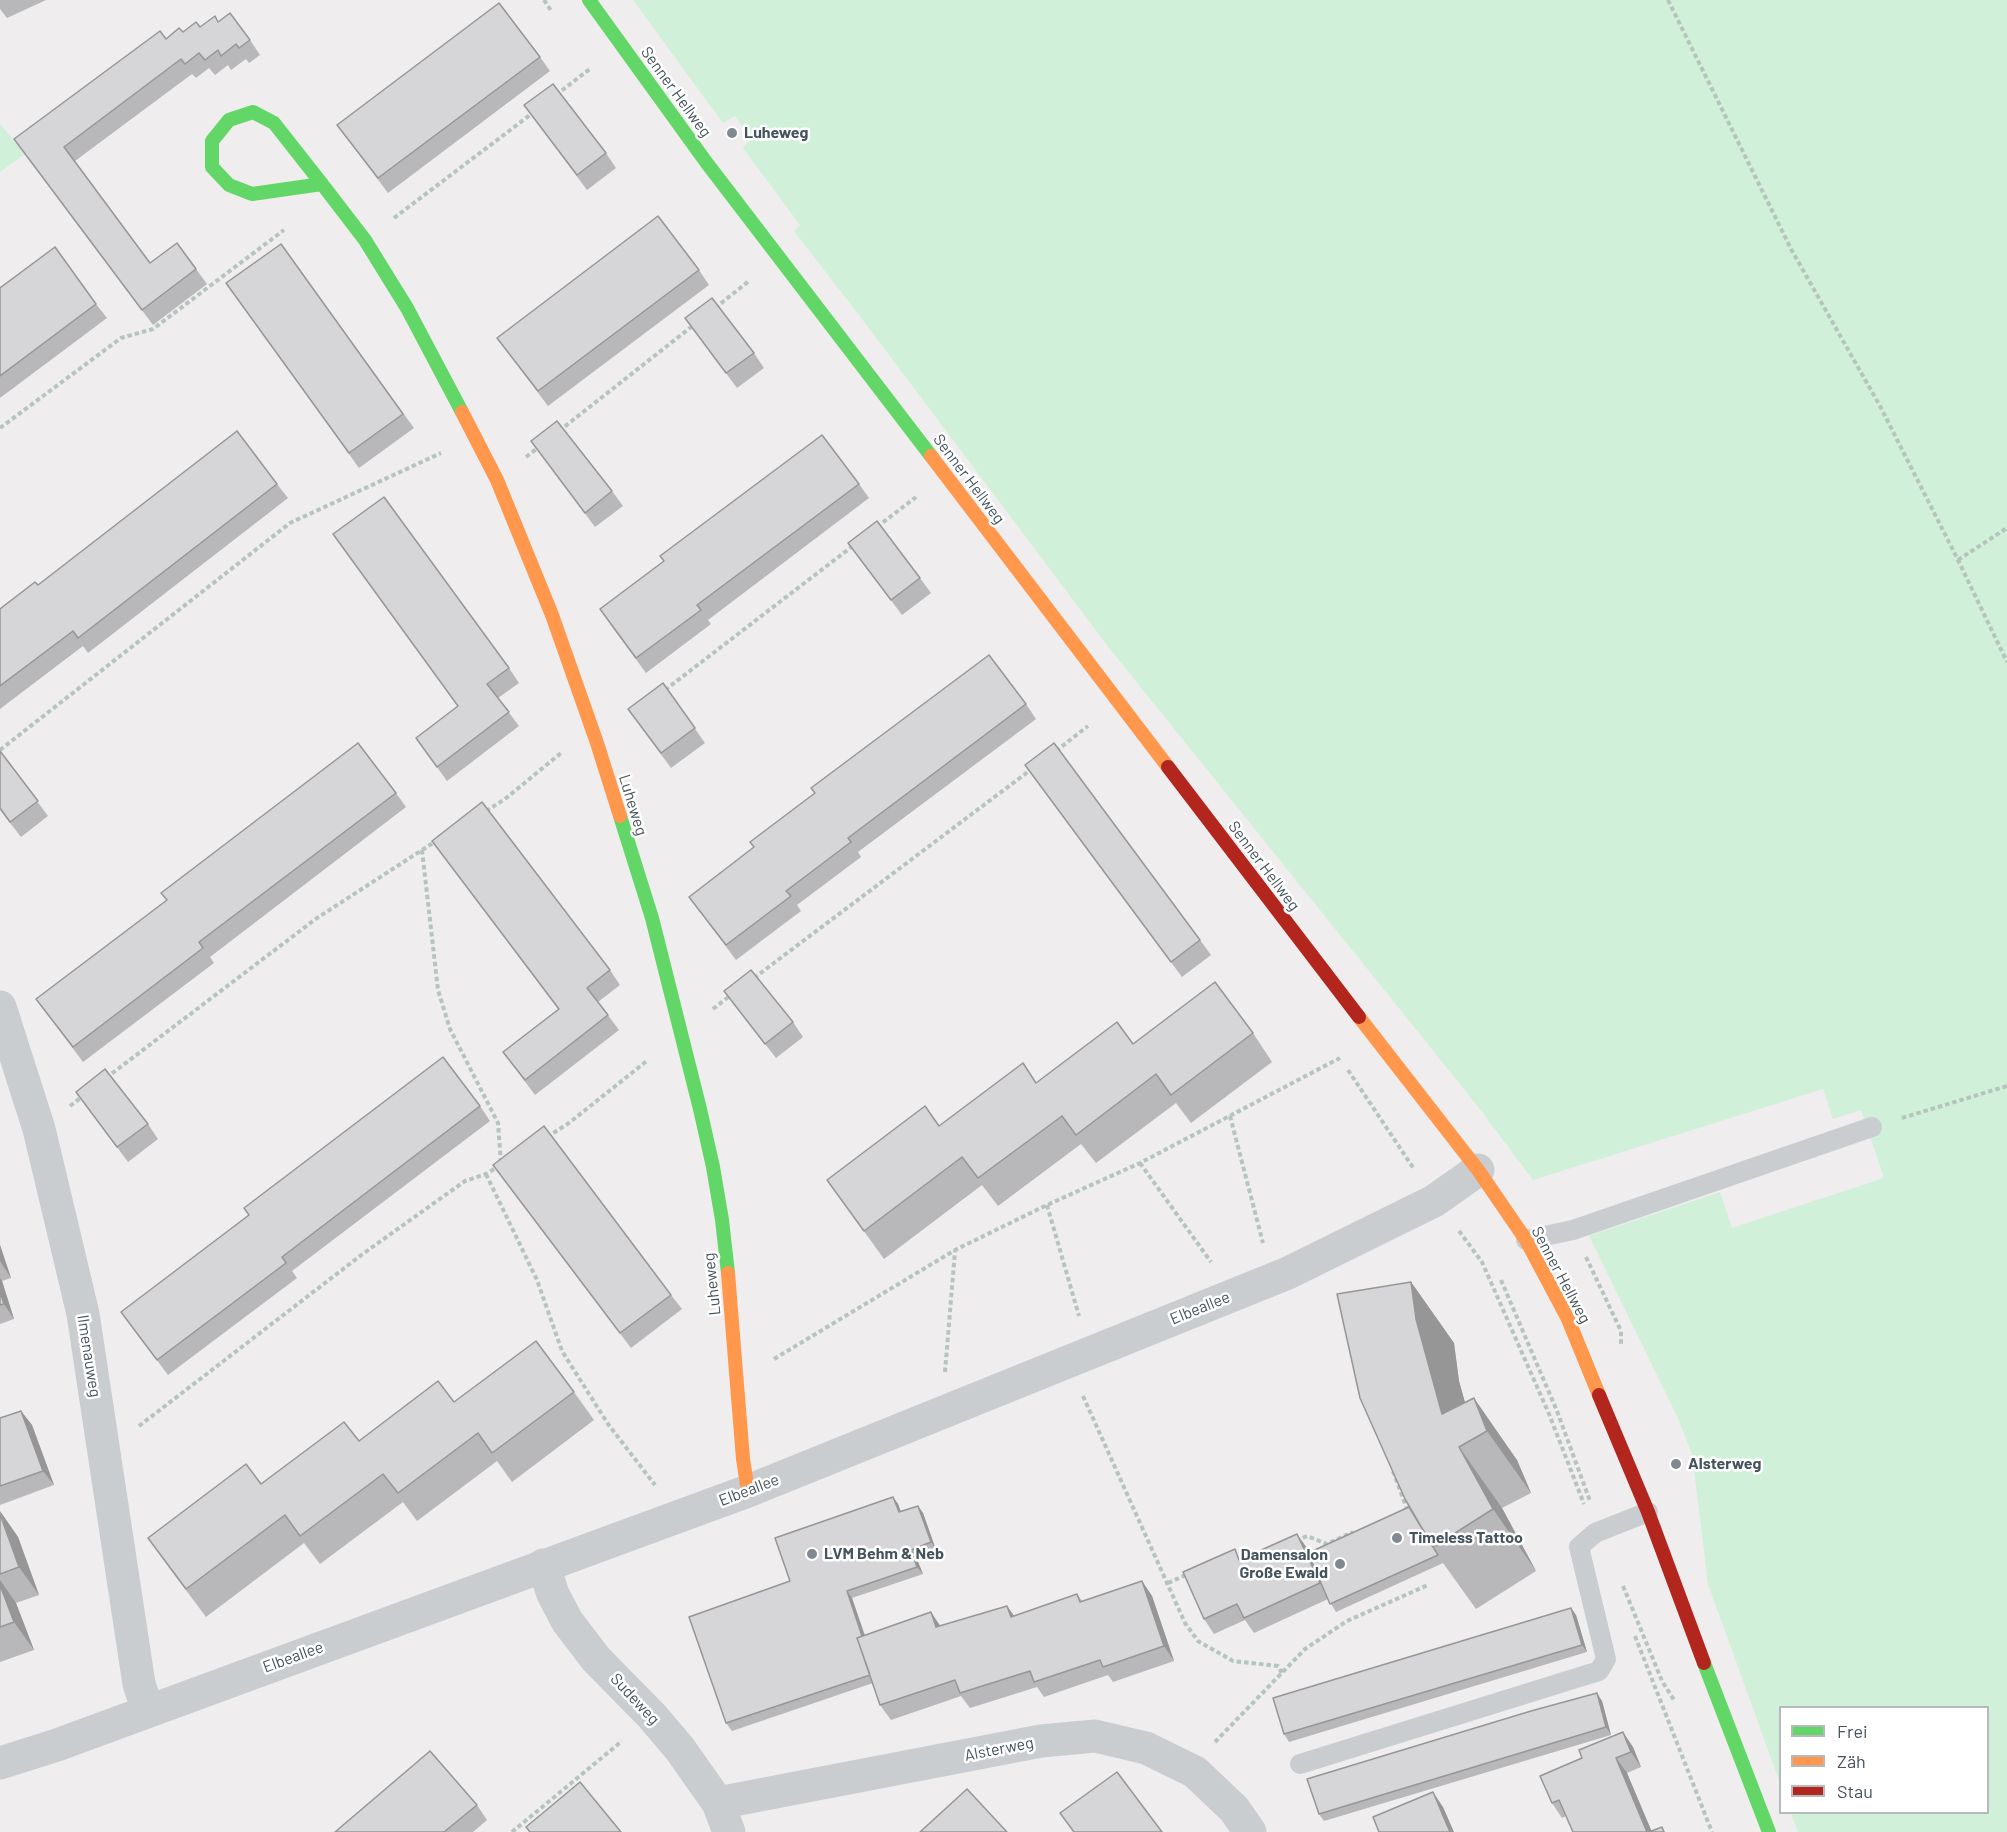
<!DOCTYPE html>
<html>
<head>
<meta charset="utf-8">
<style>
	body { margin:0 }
	#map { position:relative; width:2007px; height:1832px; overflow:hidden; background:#efedee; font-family:Barlow,sans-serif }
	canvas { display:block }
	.legend { position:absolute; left:1779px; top:1706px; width:210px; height:108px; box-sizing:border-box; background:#fff; border:2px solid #b4babe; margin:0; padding:8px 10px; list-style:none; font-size:18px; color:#44535c }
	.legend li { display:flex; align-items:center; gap:12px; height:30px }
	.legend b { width:30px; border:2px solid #b4babe }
</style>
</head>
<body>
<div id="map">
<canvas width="2007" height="1832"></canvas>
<ul class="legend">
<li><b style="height:8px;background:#63d668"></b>Frei</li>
<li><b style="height:8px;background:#ff974d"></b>Zäh</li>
<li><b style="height:8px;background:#b3261e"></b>Stau</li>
</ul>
</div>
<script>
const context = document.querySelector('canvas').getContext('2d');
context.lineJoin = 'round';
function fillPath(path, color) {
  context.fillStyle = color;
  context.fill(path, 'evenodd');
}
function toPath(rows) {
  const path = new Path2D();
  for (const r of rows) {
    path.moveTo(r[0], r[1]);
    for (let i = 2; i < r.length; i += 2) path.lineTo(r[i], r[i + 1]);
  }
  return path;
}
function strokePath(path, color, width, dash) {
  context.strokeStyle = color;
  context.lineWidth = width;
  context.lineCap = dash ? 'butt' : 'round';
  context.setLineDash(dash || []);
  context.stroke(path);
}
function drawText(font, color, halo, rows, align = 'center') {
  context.font = font + ' Barlow,sans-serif';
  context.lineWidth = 5;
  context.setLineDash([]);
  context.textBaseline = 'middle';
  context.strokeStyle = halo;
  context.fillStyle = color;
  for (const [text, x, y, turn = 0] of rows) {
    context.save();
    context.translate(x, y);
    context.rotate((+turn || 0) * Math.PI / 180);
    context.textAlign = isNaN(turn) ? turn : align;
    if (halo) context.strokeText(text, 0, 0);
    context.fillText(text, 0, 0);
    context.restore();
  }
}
fillPath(toPath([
	[633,0,2007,0,2007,1832,1798,1832,1791,1813,1988,1812,1988,1708,1780,1708,1780,1783,1708,1584,1692,1454,1677,1416,1589,1236,1720,1192,1732,1228,1884,1178,1861,1110,1833,1119,1823,1089,1533,1180,1476,1104,1110,649,862,319,794,231,800,225,743,148,751,138,735,116,723,123],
	[0,124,25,154,0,172]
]), '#d0f0d9');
strokePath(toPath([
	[544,0,552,12],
	[1668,0,1791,249,1880,406,1958,560,2007,662],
	[556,95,591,68],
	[394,218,534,112],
	[715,308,749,281],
	[0,428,121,338,153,329,284,230],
	[559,431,695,324],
	[526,457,539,447],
	[877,527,916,497],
	[1958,560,2007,528],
	[665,690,854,545],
	[0,750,290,523,441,453],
	[1056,751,1088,726],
	[486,811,505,799,561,753],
	[422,850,438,990,450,1029,498,1123,501,1164],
	[754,978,1033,768],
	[713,1009,731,995],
	[1348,1070,1414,1169],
	[106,1078,317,918,436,841],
	[70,1106,83,1096],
	[1230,1116,1263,1243],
	[1902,1118,2007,1086],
	[547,1137,569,1123,648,1060],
	[1140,1163,1211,1262],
	[486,1174,537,1280,562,1351,608,1424,655,1485],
	[1047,1205,1079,1316],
	[1459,1231,1482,1262,1549,1414,1584,1504],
	[1586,1257,1621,1331,1621,1344],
	[1501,1280,1557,1411,1590,1501],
	[774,1359,955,1250,1047,1205,1140,1163,1340,1058],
	[945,1372,955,1251],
	[1083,1396,1185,1623,1198,1641,1233,1661,1278,1666,1282,1673],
	[139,1426,364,1253,465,1181,486,1174,499,1166],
	[1393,1471,1407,1509,1404,1510],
	[1296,1541,1307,1536,1327,1544,1353,1532],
	[1168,1583,1188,1574],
	[1623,1586,1662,1681,1674,1700],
	[1635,1636,1712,1832],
	[1215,1742,1305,1649,1347,1621,1428,1585],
	[512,1832,622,1741]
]), '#b6c4be', 4, [4.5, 3]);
strokePath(toPath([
	[1526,1240,1573,1230,1872,1127],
	[1300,1764,1599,1671,1606,1659,1579,1547,1595,1533,1648,1512]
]), '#cacdcf', 20);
strokePath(toPath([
	[0,1007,39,1129,83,1314,139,1684,148,1711],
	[543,1565,553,1594,567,1621,596,1659,652,1716,680,1749,718,1803,729,1832],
	[0,1763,57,1745,748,1491,1288,1273,1434,1201,1478,1170],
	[718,1803,1041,1741,1095,1736,1146,1748,1195,1772,1234,1809,1250,1832]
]), '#cacdcf', 33);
strokePath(toPath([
	[589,0,706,162,931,456],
	[322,184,252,194,229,185,212,167,212,141,229,120,253,112,274,123,322,184,365,240,407,308,462,412],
	[620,816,652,918,700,1109,713,1167,722,1220,728,1273],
	[1704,1663,1769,1832]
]), '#63d668', 14);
strokePath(toPath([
	[462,412,497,480,552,615,597,743,620,816],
	[931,456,1168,767],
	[1359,1017,1478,1170,1526,1240,1568,1319,1599,1395],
	[728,1273,743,1459,748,1491]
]), '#ff974d', 14);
strokePath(toPath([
	[1168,767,1359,1017],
	[1599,1395,1648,1512,1704,1663]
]), '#b3261e', 14);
fillPath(toPath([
	[0,0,46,0,7,18,0,9],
	[219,22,250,40,260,55,249,63,246,59,231,70,228,65,215,75,209,68,196,78,192,74,75,161,150,263,196,269,207,284,153,325,14,139,166,39,200,27],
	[540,57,550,71,388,193,337,125],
	[524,105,606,153,616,168,587,190],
	[281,244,414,428,359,468,226,283],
	[699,270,709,285,548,406,497,338],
	[0,288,96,304,107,318,0,398],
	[685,318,754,353,764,368,737,388],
	[531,441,612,491,623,506,595,527],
	[277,484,288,498,88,653,83,646,0,709,0,609,38,585],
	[859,484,869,498,708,620,711,624,646,673,610,624],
	[848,543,920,578,931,593,902,615],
	[509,668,519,683,498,698,519,726,447,781,416,738],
	[663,683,705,743,671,768,628,709],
	[1026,704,1036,719,858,852,861,857,797,905,801,911,736,960,689,897],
	[0,751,48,816,21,837,0,810],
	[1025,765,1200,940,1211,955,1182,977],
	[396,793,406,807,210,957,214,963,83,1062,36,999],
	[432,841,610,970,620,985,598,1002,619,1030,535,1095,503,1052,558,1009],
	[724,991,793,1022,803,1037,776,1058],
	[1253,1033,1272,1062,1191,1123,1176,1103,1096,1163,1081,1144,998,1206,982,1185,884,1259,827,1180,939,1126,1133,1044],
	[76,1092,148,1124,158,1139,128,1162],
	[480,1106,490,1121,292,1271,297,1278,168,1375,121,1312],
	[493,1165,671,1295,682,1309,631,1348],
	[0,1245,11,1278,2,1281,14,1319,0,1324],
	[1411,1282,1454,1343,1459,1381,1465,1403,1517,1460,1531,1493,1502,1508,1536,1571,1476,1609,1443,1563,1336,1612,1328,1599,1254,1633,1245,1620,1214,1634,1204,1619,1241,1559,1307,1548,1309,1552,1409,1507],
	[574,1392,594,1420,512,1482,497,1461,417,1521,403,1502,320,1564,304,1543,206,1617,168,1566,148,1538,261,1484,359,1441,454,1402],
	[21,1411,32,1425,54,1485,0,1505,0,1418],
	[893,1497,898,1504,901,1512,918,1506,923,1513,936,1550,916,1557,923,1574,852,1598,865,1635,941,1626,1007,1606,1014,1616,1077,1594,1082,1601,1142,1581,1152,1596,1174,1661,1113,1682,1108,1675,1044,1697,1037,1687,970,1708,961,1696,891,1720,880,1705,873,1683,732,1731,726,1723,790,1581],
	[0,1511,18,1537,39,1595,16,1603,34,1650,0,1662],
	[1576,1615,1587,1652,1289,1742,1284,1734],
	[1602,1701,1611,1735,1324,1821,1319,1814],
	[1633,1747,1641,1767,1627,1773,1651,1831,1662,1827,1665,1832,1573,1832,1566,1816,1562,1818,1552,1803],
	[477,1805,487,1820,473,1832,335,1832]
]), '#b8b8ba');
fillPath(toPath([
	[0,1245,11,1278,0,1261],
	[0,1278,2,1281,14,1319,4,1304,0,1292],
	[1411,1282,1454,1343,1459,1381,1475,1438,1442,1414,1416,1319],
	[1474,1398,1517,1460,1531,1493,1487,1431],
	[21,1411,32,1425,54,1485,43,1471],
	[1459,1447,1502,1508,1536,1571,1493,1509],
	[893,1497,898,1504,904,1520,899,1512],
	[918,1506,923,1513,936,1550,931,1542],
	[0,1511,18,1537,39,1595,19,1567],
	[1297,1534,1307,1548,1330,1598,1320,1583],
	[911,1550,916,1557,923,1574,917,1567],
	[0,1580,16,1603,34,1650,14,1622,0,1585],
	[1142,1581,1152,1596,1174,1661,1164,1646],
	[847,1591,852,1598,870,1652,865,1644],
	[1007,1606,1017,1620,1011,1617],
	[1571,1608,1576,1615,1587,1652,1582,1645],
	[931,1612,941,1627,936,1627],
	[1597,1693,1602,1701,1611,1735,1606,1727],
	[1623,1732,1633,1747,1641,1767,1631,1752],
	[1616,1758,1627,1773,1652,1832,1647,1832],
	[1433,1792,1443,1807,1454,1832,1450,1832]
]), '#969697');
const building = toPath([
	[499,3,540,57,378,178,337,125,499,3],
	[230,13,250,40,239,48,236,44,221,56,218,50,205,60,199,53,185,64,181,59,64,147,150,263,177,243,196,269,142,310,14,139,160,31,166,39,179,28,183,32,196,22,200,27,215,16,218,22,230,13],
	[553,84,606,153,577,175,524,105,553,84],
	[658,216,699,270,538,391,497,338,658,216],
	[281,244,403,414,349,453,226,283,281,244],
	[55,247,96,304,0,376,0,288,55,247],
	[712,298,754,353,726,373,685,318,712,298],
	[557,421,612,491,585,513,531,441,557,421],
	[237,431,277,484,78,638,73,631,0,686,0,609,35,582,38,585,237,431],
	[822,435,859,484,697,605,701,610,636,658,600,609,664,561,660,556,822,435],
	[384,497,509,668,487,684,509,712,437,767,416,738,458,706,333,534,384,497],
	[877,521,920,578,891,600,848,543,877,521],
	[989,655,1026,704,848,838,851,842,786,891,791,896,726,945,689,897,754,847,750,842,815,793,811,788,989,655],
	[663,683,695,728,661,753,628,709,663,683],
	[358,743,396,793,199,942,203,948,73,1047,36,999,167,900,161,893,358,743],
	[1054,743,1200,940,1171,962,1025,765,1054,743],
	[0,751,38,801,10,822,0,808,0,751],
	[482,802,610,970,587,988,608,1015,525,1080,503,1052,559,1009,432,841,482,802],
	[751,970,793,1022,765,1044,724,991,751,970],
	[1215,982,1253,1033,1171,1095,1156,1074,1076,1135,1062,1116,978,1178,962,1157,864,1231,827,1180,925,1106,939,1126,1023,1063,1036,1083,1117,1022,1133,1044,1215,982],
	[443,1057,480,1106,282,1257,286,1263,157,1360,121,1312,249,1215,244,1208,443,1057],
	[105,1069,148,1124,117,1147,76,1092,105,1069],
	[544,1126,671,1295,620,1333,493,1165,544,1126],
	[1411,1282,1416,1319,1442,1414,1474,1398,1487,1431,1459,1447,1493,1509,1433,1547,1405,1499,1360,1398,1337,1294,1411,1282],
	[0,1292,4,1304,0,1305,0,1292],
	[536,1341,574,1392,492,1453,478,1433,398,1493,383,1474,300,1536,285,1515,186,1589,148,1538,246,1464,261,1484,344,1422,359,1441,438,1381,454,1402,536,1341],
	[21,1411,43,1471,0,1486,0,1418,21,1411],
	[893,1497,899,1512,918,1506,931,1542,911,1550,917,1567,847,1591,862,1636,857,1638,870,1675,726,1723,689,1617,790,1581,775,1538,893,1497],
	[1409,1507,1438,1555,1330,1604,1308,1553,1409,1507],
	[0,1514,19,1567,0,1574,0,1514],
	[1297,1534,1320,1583,1244,1618,1237,1604,1204,1619,1183,1572,1235,1549,1239,1560,1297,1534],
	[1142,1581,1164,1646,1103,1667,1100,1660,1034,1682,1030,1671,960,1693,955,1680,880,1705,857,1638,931,1612,936,1627,1007,1606,1011,1617,1077,1594,1080,1602,1142,1581],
	[0,1585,14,1622,0,1627,0,1585],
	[1571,1608,1582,1645,1284,1734,1273,1698,1571,1608],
	[1597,1693,1606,1727,1319,1814,1307,1779,1531,1711,1597,1693],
	[1623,1732,1631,1752,1616,1758,1647,1832,1573,1832,1559,1800,1552,1803,1540,1776,1582,1758,1579,1750,1623,1732],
	[430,1751,477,1805,444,1832,335,1832,430,1751],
	[1117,1772,1162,1832,1074,1832,1060,1813,1117,1772],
	[580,1782,621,1832,530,1832,526,1827,580,1782],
	[967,1789,1007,1832,920,1832,967,1789],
	[1433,1792,1450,1832,1379,1832,1373,1817,1433,1792],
	[1662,1827,1664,1832,1649,1832,1662,1827]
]);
fillPath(building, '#d6d6d8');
strokePath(building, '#969697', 1.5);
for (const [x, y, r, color] of [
	[732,133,6,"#80898f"],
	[1676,1464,6,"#80898f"],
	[1397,1538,6,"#80898f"],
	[812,1554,6,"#80898f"],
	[1340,1564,6,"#80898f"]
]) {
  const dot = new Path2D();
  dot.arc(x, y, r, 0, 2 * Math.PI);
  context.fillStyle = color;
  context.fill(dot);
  strokePath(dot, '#fff', 2);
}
drawText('16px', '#44535c', '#fff', [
	["Senner Hellweg",676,92,54],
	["Senner Hellweg",969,479,53],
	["Luheweg",633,805,73],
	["Senner Hellweg",1264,866,53],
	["Senner Hellweg",1561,1275,62],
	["Luheweg",712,1284,-96],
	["Elbeallee",1200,1308,-22],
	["Ilmenauweg",89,1356,81],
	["Elbeallee",749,1490,-21],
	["Elbeallee",293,1657,-20],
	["Sudeweg",635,1699,47],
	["Alsterweg",999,1749,-11]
]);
drawText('bold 16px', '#44535c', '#fff', [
	["Luheweg",744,133],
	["Alsterweg",1688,1464],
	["Timeless Tattoo",1409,1538],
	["LVM Behm & Neb",824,1554],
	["Damensalon",1328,1555,"right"],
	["Große Ewald",1328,1573,"right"]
], 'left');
</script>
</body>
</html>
